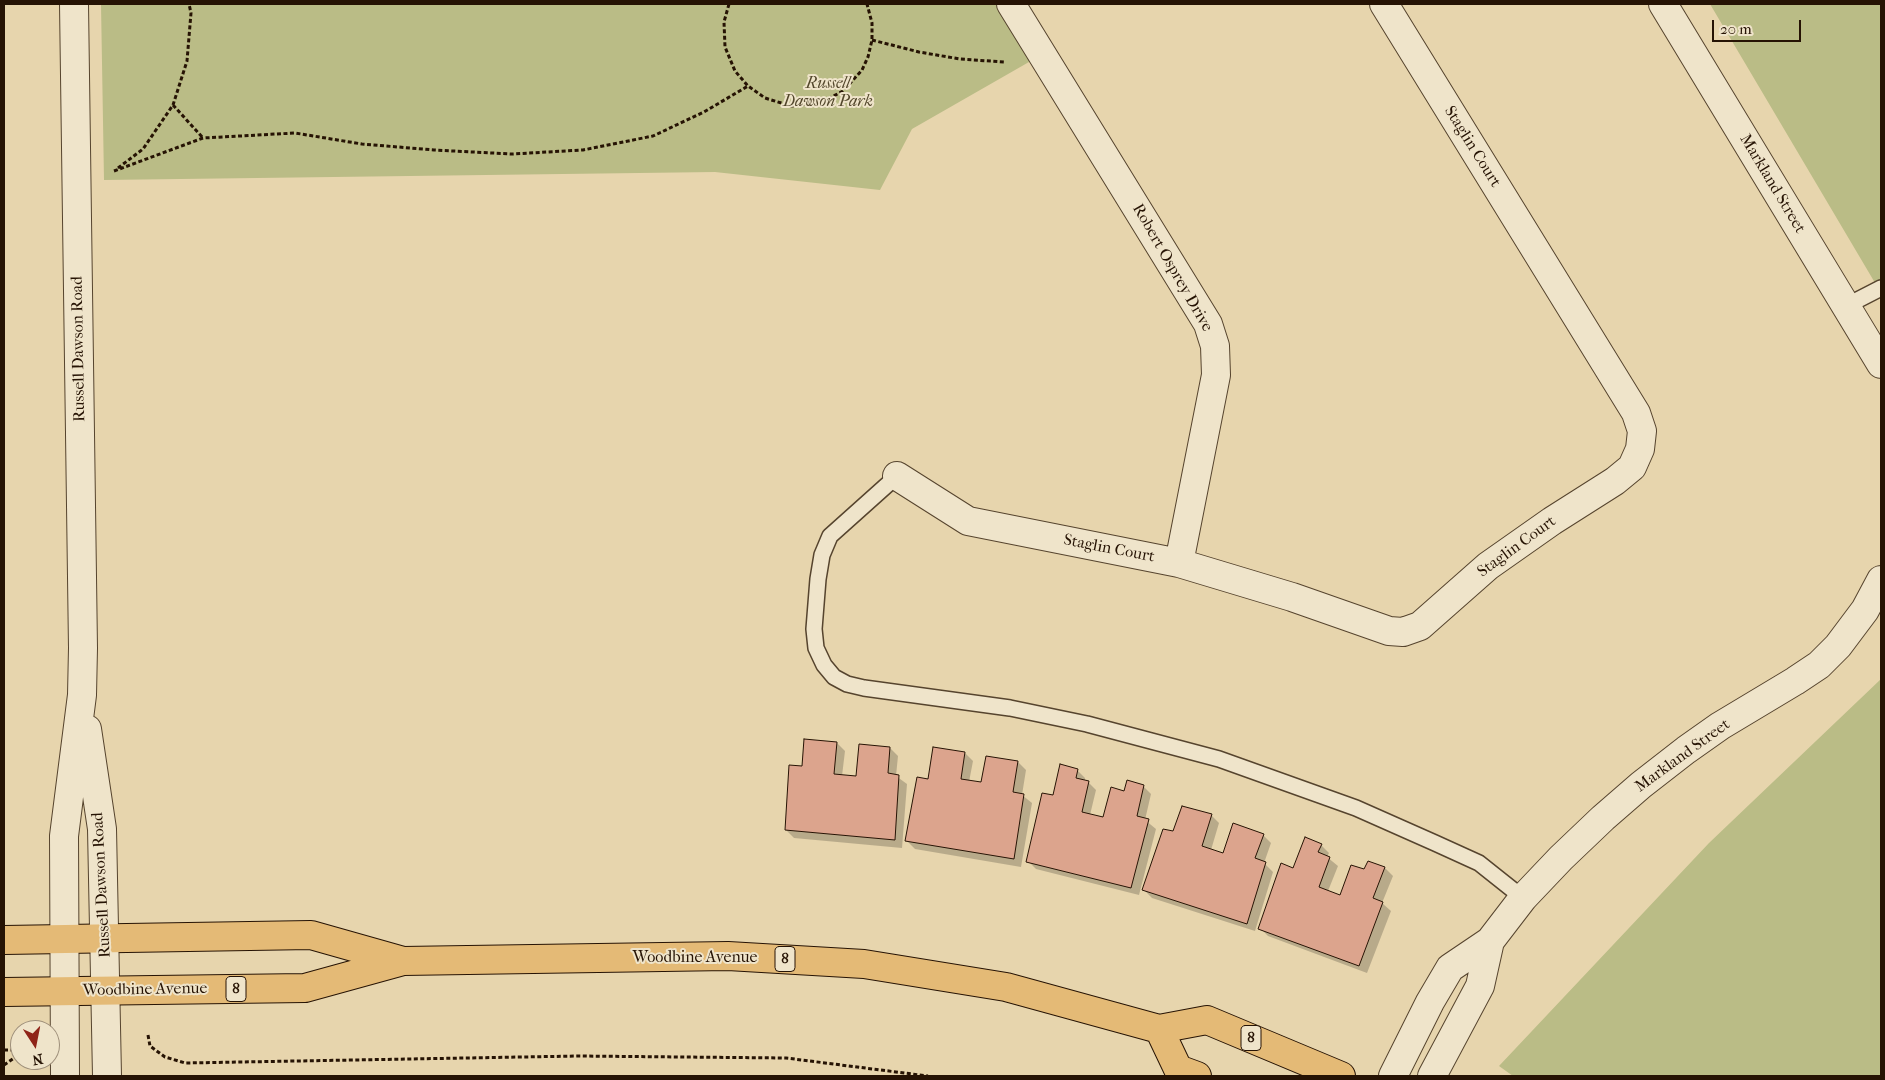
<!DOCTYPE html>
<html>
<head>
<meta charset="utf-8">
<style>
	body { margin:0 }
	#map { position:relative; width:1885px; height:1080px; overflow:hidden; background:#e7d5ad; font-family:"IM FELL French Canon",serif }
	canvas { display:block }
	.frame { position:absolute; inset:0; border:5px solid #261304; pointer-events:none }
	.north { position:absolute; left:10px; top:1020px; width:50px; height:50px; box-sizing:border-box; background:#efe4ca; border:1px solid #9f907b; border-radius:50%; rotate:169deg; font-size:14px; font-weight:700; line-height:20px; text-align:center; color:#261304 }
	.north::after { content:''; display:block; margin:auto; width:18px; height:22px; background:#8f2418; clip-path:polygon(50% 0,100% 100%,50% 72%,0 100%) }
	.scale { position:absolute; left:1712px; top:20px; width:89px; height:22px; box-sizing:border-box; border:2px solid #261304; border-top:0; padding-left:6px; font-size:15px; line-height:18px; white-space:nowrap; color:#261304; -webkit-text-stroke:4px #efe4ca; paint-order:stroke }
</style>
</head>
<body>
<div id="map">
<canvas width="1885" height="1080"></canvas>
<div class="frame"></div>
<div class="north">N</div>
<div class="scale">20 m</div>
</div>
<script>
const context = document.querySelector('canvas').getContext('2d');
context.lineJoin = 'round';
function fillPath(path, color) {
  context.fillStyle = color;
  context.fill(path, 'evenodd');
}
function toPath(rows) {
  const path = new Path2D();
  for (const r of rows) {
    path.moveTo(r[0], r[1]);
    for (let i = 2; i < r.length; i += 2) path.lineTo(r[i], r[i + 1]);
  }
  return path;
}
function strokePath(path, color, width, dash) {
  context.strokeStyle = color;
  context.lineWidth = width;
  context.lineCap = dash ? 'butt' : 'round';
  context.setLineDash(dash || []);
  context.stroke(path);
}
function drawText(font, color, halo, rows, align = 'center') {
  context.font = font + ' "IM FELL French Canon",serif';
  context.lineWidth = 4;
  context.setLineDash([]);
  context.textBaseline = 'middle';
  context.strokeStyle = halo;
  context.fillStyle = color;
  for (const [text, x, y, turn = 0] of rows) {
    context.save();
    context.translate(x, y);
    context.rotate((+turn || 0) * Math.PI / 180);
    context.textAlign = isNaN(turn) ? turn : align;
    if (halo) context.strokeText(text, 0, 0);
    context.fillText(text, 0, 0);
    context.restore();
  }
}
fillPath(toPath([
	[101,4,998,4,1036,58,912,129,880,190,715,172,104,180],
	[1710,4,1881,4,1881,293],
	[1881,679,1881,1076,1513,1076,1499,1066,1709,843]
]), '#babc86');
fillPath(toPath([
	[837,743,845,751,842,776,857,777,890,748,898,756,896,776,907,784,902,848,794,838,786,830,803,767],
	[965,753,973,761,969,782,982,784,1018,762,1026,770,1022,795,1032,803,1021,867,915,849,907,841,929,780],
	[1077,770,1085,778,1085,781,1088,782,1096,790,1090,815,1104,819,1125,792,1143,786,1151,794,1145,820,1156,829,1139,895,1036,869,1028,861,1054,797],
	[1211,815,1219,823,1211,850,1224,854,1263,835,1271,843,1264,863,1273,872,1255,931,1152,898,1144,890,1174,833],
	[1321,845,1329,853,1327,857,1338,866,1328,891,1341,896,1365,871,1369,862,1385,868,1393,876,1382,903,1391,911,1367,973,1268,936,1260,928,1294,869]
]), '#0003');
const building = toPath([
	[804,739,837,742,834,774,856,776,859,744,890,747,888,773,899,775,895,840,785,830,789,765,802,766,804,739],
	[933,747,965,752,961,779,981,782,986,756,1018,761,1013,792,1024,794,1014,859,905,841,917,777,928,779,933,747],
	[1060,764,1078,769,1076,778,1089,781,1082,812,1103,817,1111,787,1124,791,1127,780,1144,785,1137,816,1149,819,1131,888,1026,862,1042,793,1053,795,1060,764],
	[1182,806,1212,814,1202,846,1223,853,1233,823,1264,834,1255,858,1266,862,1247,924,1142,890,1163,829,1173,831,1182,806],
	[1305,837,1322,844,1318,852,1330,857,1319,887,1340,895,1351,865,1364,869,1368,861,1385,867,1373,898,1383,902,1359,966,1258,929,1281,863,1293,868,1305,837]
]);
fillPath(building, '#dca48d');
strokePath(building, '#261304', 1);
const service = toPath([
	[1846,306,1881,288],
	[897,476,830,536,822,555,818,579,814,629,816,648,824,665,834,677,847,684,864,688,1010,708,1087,724,1219,759,1356,808,1435,843,1479,863,1523,898]
]);
const minor = toPath([
	[1011,4,1208,324,1215,346,1216,375,1179,563],
	[897,476,968,521,1179,563,1292,597,1389,631,1403,632,1420,626,1488,566,1552,521,1615,481,1632,467,1640,449,1642,431,1636,413,1384,4],
	[87,729,102,829,107,1076],
	[65,1076,64,836,82,695,83,648,74,4]
]);
const tertiary = toPath([
	[1663,4,1881,364],
	[1393,1076,1430,1002,1450,968,1490,941,1523,898,1561,858,1603,818,1641,785,1686,750,1720,726,1795,681,1819,665,1838,646,1865,610,1881,580],
	[1432,1076,1480,986,1490,941]
]);
const primary = toPath([
	[4,940,311,935,403,961],
	[4,992,305,988,403,961,728,956,864,964,1006,987,1159,1029,1207,1020,1341,1076],
	[1159,1029,1178,1069,1197,1076]
]);
strokePath(service, '#56442e', 18);
strokePath(minor, '#56442e', 30);
strokePath(tertiary, '#56442e', 30);
strokePath(primary, '#261304', 30);
strokePath(toPath([
	[729,4,724,22,725,47,735,71,748,86,765,98,791,106,817,103,830,98,843,91,862,70,868,57,872,40,872,23,867,4],
	[872,40,919,52,960,59,1004,62],
	[173,105,203,138],
	[118,168,143,149,173,105,187,61,191,13,189,4],
	[114,171,203,138,295,133,362,144,434,150,512,154,583,150,653,136,704,112,748,86],
	[148,1035,150,1046,165,1057,185,1063,578,1056,786,1058,928,1076],
	[13,1037,20,1053],
	[4,1050,19,1050],
	[4,1065,20,1054]
]), '#261304', 3, [4, 2.5]);
strokePath(service, '#efe4ca', 15);
strokePath(minor, '#efe4ca', 28);
strokePath(tertiary, '#efe4ca', 28);
strokePath(primary, '#e4ba76', 28);
for (const [x, y, w] of [
	[785,959,20],
	[236,989,20],
	[1251,1038,20]
]) {
  const box = new Path2D();
  box.roundRect(x - w / 2, y - 12.5, w, 25, 4);
  context.fillStyle = '#efe4ca';
  context.fill(box);
  strokePath(box, '#261304', 1);
}
drawText('bold 15px', '#261304', null, [
	["8",785,959],
	["8",236,989],
	["8",1251,1038]
]);
drawText('italic 16px', '#52462b', '#efe4ca', [
	["Russell",828,84],
	["Dawson Park",828,102]
]);
drawText('16px', '#261304', '#efe4ca', [
	["Staglin Court",1472,147,58],
	["Markland Street",1772,184,59],
	["Robert Osprey Drive",1172,268,60],
	["Russell Dawson Road",79,349,-91],
	["Staglin Court",1517,547,-36],
	["Staglin Court",1109,549,11],
	["Markland Street",1683,756,-36],
	["Russell Dawson Road",102,885,-93],
	["Woodbine Avenue",695,958],
	["Woodbine Avenue",145,990,-1]
]);
</script>
</body>
</html>
